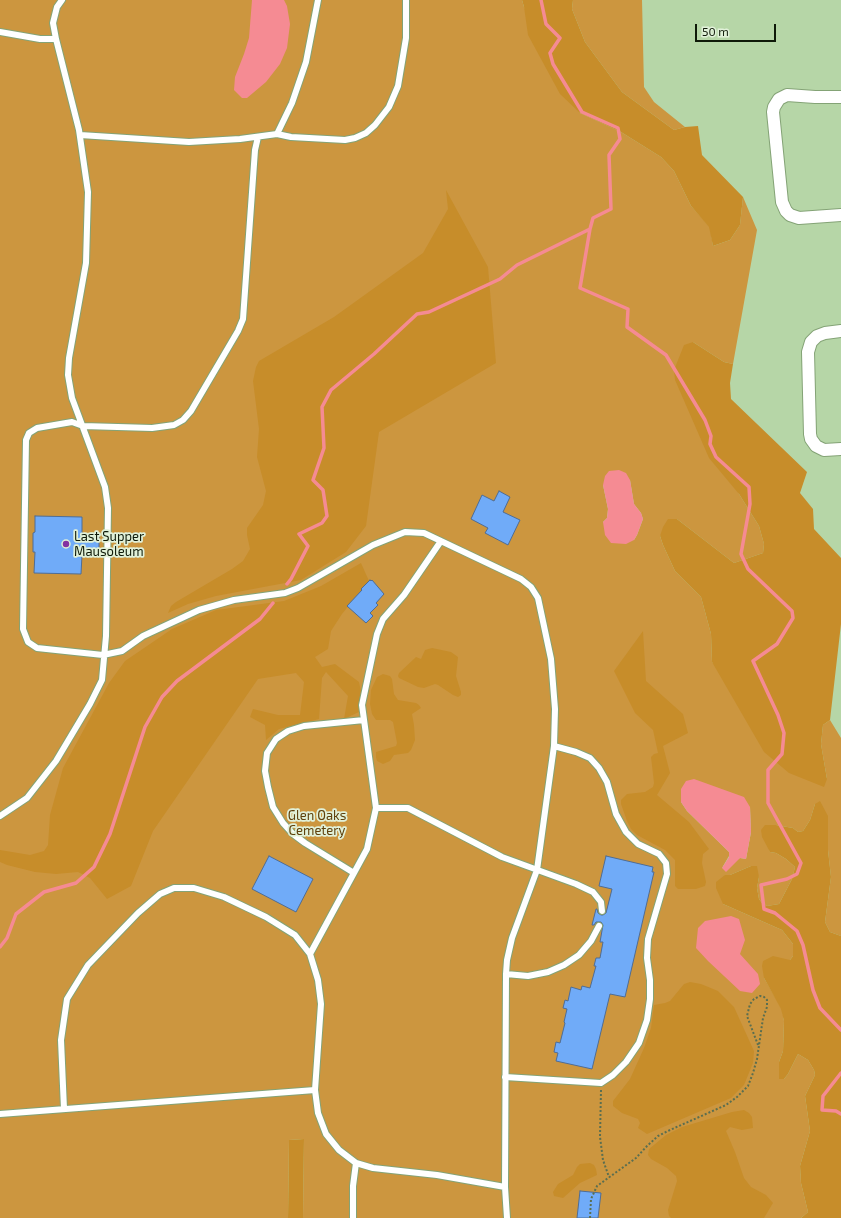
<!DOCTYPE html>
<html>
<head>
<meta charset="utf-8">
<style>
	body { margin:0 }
	#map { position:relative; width:841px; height:1218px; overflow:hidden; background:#b6d6a7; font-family:"Exo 2",sans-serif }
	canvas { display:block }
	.scale { position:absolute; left:695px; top:24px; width:81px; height:18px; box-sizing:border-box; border:2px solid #0e1908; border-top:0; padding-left:5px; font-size:12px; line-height:14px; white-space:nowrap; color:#0e1908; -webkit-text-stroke:3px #e1f1d9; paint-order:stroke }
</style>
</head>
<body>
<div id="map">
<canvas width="841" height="1218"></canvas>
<div class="scale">50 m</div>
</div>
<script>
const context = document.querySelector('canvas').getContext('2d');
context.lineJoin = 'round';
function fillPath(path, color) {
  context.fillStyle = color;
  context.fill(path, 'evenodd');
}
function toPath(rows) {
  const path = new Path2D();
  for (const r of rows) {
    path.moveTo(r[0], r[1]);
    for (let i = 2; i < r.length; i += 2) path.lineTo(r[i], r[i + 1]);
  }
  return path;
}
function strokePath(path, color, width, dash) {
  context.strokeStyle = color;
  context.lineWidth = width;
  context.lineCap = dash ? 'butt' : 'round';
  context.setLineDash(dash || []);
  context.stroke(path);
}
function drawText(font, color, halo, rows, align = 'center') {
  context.font = font + ' "Exo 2",sans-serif';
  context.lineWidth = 3.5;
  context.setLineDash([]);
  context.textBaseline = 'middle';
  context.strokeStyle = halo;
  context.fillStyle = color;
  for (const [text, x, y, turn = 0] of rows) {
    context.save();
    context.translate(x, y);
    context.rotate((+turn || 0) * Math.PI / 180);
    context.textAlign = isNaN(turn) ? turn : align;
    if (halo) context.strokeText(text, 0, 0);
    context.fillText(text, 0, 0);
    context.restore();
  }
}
fillPath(toPath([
	[0,0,522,0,524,7,580,113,621,132,661,157,674,171,691,206,710,227,713,246,730,240,740,225,743,197,757,230,733,364,724,362,693,342,739,494,759,526,764,544,763,553,734,563,677,519,660,536,663,545,675,571,701,597,711,634,712,662,827,779,821,744,823,725,830,720,841,738,841,936,830,932,825,922,831,877,828,850,815,804,810,820,803,831,798,832,793,828,776,825,765,825,770,852,776,853,786,859,795,867,792,879,779,904,767,906,762,903,759,899,757,888,759,877,751,866,730,875,725,875,723,904,782,930,793,944,793,956,790,960,764,978,782,1009,784,1021,783,1051,779,1062,784,1079,788,1074,798,1054,808,1060,814,1070,815,1075,805,1096,810,1131,800,1166,801,1183,808,1212,801,1218,303,1218,304,1139,289,1140,288,1218,0,1218],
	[630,480,634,504,641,513,643,519,637,535,634,540,603,522,607,518,608,509,603,485],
	[681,802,750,807,751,832,746,859,740,858,722,868,729,856,729,852,687,811],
	[573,0,642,0,644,87,654,102,685,127,674,130,622,92,585,42,572,9]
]), '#cc963f');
fillPath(toPath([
	[522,0,573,0,572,9,585,42,622,92,674,130,685,127,698,126,702,155,743,197,740,225,730,240,713,246,709,227,691,206,674,171,661,157,621,132,580,113,560,94,528,35,524,7],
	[446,190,488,267,496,363,379,432,366,526,346,552,301,580,216,596,188,604,168,613,171,606,176,602,232,569,243,561,250,549,247,535,247,528,263,505,266,491,257,457,259,429,253,381,256,367,259,361,334,317,423,253,448,209],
	[693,342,724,362,733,364,730,383,731,399,807,472,800,493,813,509,814,529,841,558,841,624,830,720,823,725,821,744,827,779,824,787,789,773,764,752,712,662,711,634,701,597,675,571,663,545,660,536,663,527,668,519,677,519,734,563,763,553,764,544,759,526,739,494,709,458,675,380,674,370,684,345],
	[361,563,369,581,342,614,331,631,328,649,315,657,322,667,335,664,359,682,361,692,359,712,344,719,348,696,326,672,322,678,319,719,279,729,266,740,265,725,250,717,253,709,278,715,300,715,304,682,296,673,258,679,153,831,131,886,107,899,90,878,78,872,56,874,35,872,7,865,0,862,0,850,30,855,44,851,48,845,50,815,63,768,109,683,125,661,172,629,216,610,284,601,321,586],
	[643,631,646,681,683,714,688,733,663,746,670,773,657,795,689,822,709,849,703,854,702,863,706,882,705,886,696,889,678,889,675,886,675,860,665,850,637,835,631,829,627,821,621,804,621,800,627,794,645,792,653,787,654,783,651,757,654,754,658,753,653,730,635,713,614,671],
	[432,648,451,652,458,657,456,676,461,692,461,695,458,697,453,695,438,685,435,684,424,688,418,687,399,678,398,676,399,673,416,657,421,659,425,650],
	[383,674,390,676,392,679,394,694,398,700,416,703,419,705,421,708,412,714,414,725,415,740,411,750,408,753,394,755,390,761,383,764,377,761,376,757,376,752,396,746,397,743,393,722,390,720,376,720,372,714,370,704,371,690,377,677],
	[820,801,828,816,828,850,831,877,825,922,830,932,841,936,841,1218,801,1218,808,1212,801,1183,800,1166,810,1131,805,1096,815,1075,814,1070,808,1060,798,1054,788,1074,784,1079,779,1079,779,1062,783,1051,784,1021,781,1009,764,978,762,966,763,961,773,956,790,960,793,956,793,944,782,930,723,904,716,888,716,882,725,875,730,875,751,866,757,866,759,877,757,888,759,899,762,903,767,906,779,904,792,879,795,867,786,859,776,853,770,852,762,837,761,830,765,825,776,825,793,828,798,832,803,831,810,820,815,804],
	[690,982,701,984,718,991,734,1007,754,1051,753,1063,744,1085,731,1098,647,1134,638,1128,640,1123,638,1119,622,1113,613,1106,613,1101,630,1079,644,1048,651,1028,654,1005,665,1003,670,1001,684,984],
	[744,1110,749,1113,752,1117,753,1128,742,1130,730,1127,726,1131,735,1152,744,1178,751,1187,766,1195,773,1203,764,1218,671,1218,669,1216,668,1210,677,1181,676,1176,667,1168,651,1159,648,1155,649,1149,666,1135,682,1127,732,1112],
	[304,1139,303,1218,288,1218,289,1140],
	[590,1163,594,1165,596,1169,597,1175,580,1183,563,1198,554,1196,553,1192,558,1184,573,1175,577,1167,580,1164]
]), '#c78d2a');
fillPath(toPath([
	[252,0,284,0,287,6,290,24,287,48,280,64,266,82,247,98,242,98,234,90,235,77,244,54,249,38],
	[619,470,626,473,630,480,634,504,641,513,643,519,637,535,634,540,626,544,611,543,605,535,603,522,607,518,608,509,603,485,605,476,609,471],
	[694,779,744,797,750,807,751,832,746,859,740,858,726,872,722,868,729,857,729,852,687,811,681,802,681,789,686,781],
	[731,916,739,919,745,940,740,954,758,974,760,984,752,993,740,991,708,961,696,948,698,928,705,921]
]), '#f58b93');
strokePath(toPath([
	[541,0,546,24,560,38,550,53,553,64,582,112,618,128,620,139,609,155,611,209,593,218,590,229,580,288,628,309,627,327,666,355,705,420,711,436,710,444,716,457,749,487,750,504,741,554,748,569,792,611,793,618,777,644,753,661,778,715,784,733,782,754,768,770,768,803,801,863,797,874,787,879,761,885,764,909,775,913,797,931,803,945,813,990,820,1008,841,1030],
	[287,584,291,579,308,546,299,534,322,523,327,516,323,490,313,480,324,448,322,407,331,390,374,354,417,314,429,312,500,279,517,265,590,229],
	[0,947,7,938,16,914,44,892,76,883,94,867,110,834,145,727,162,697,177,681,260,619,273,603],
	[841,1073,823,1096,822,1110,836,1111,841,1114]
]), '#f58b93', 3.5);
const building = toPath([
	[499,491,510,497,503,512,520,520,508,545,485,533,488,528,471,519,482,495,494,501,499,491],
	[35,516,82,517,82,533,83,533,83,536,99,536,99,552,83,552,83,555,82,555,81,574,34,573,35,552,33,552,33,533,35,532,35,516],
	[370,580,371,581,372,580,384,594,376,603,378,605,370,613,373,616,366,623,347,606,362,590,361,589,370,580],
	[269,856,313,879,296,912,252,889,269,856],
	[606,856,653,867,652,872,654,872,625,997,610,994,592,1069,556,1061,558,1053,554,1052,556,1042,560,1043,565,1023,564,1022,567,1009,563,1008,565,1000,568,1001,571,987,581,990,582,986,590,988,596,966,594,966,596,958,600,958,603,942,600,942,603,925,601,922,596,922,594,925,592,925,596,909,597,909,598,913,601,915,603,915,606,913,612,889,599,886,606,856],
	[580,1191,601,1193,598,1218,577,1218,580,1191]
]);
fillPath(building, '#70abf8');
strokePath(building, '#4f6d95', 1);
const service = toPath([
	[0,32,40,39,56,39],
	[277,134,291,137,345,140,355,138,366,133,375,125,389,107,398,86,406,38,406,0],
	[80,135,189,142,240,139,277,134,292,103,306,62,318,0],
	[258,137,255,150,243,319,238,331,191,411,183,420,174,425,152,428,83,426,72,422,37,428,29,433,26,440,23,629,28,642,37,648,103,655,122,651,143,636,199,610,234,600,285,593,298,588,373,545,405,532,424,533,521,579,531,587,538,598,551,659,555,709,554,746,537,870,512,938,507,960,506,974,505,1187,507,1218],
	[376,808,408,808,502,857,576,884,593,892,601,902,602,911],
	[0,816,27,798,56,761,90,704,102,680,106,636,108,508,105,487,72,398,68,375,69,358,86,263,88,192,79,130,56,39,53,23,57,7,62,0],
	[354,873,305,843,293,834,283,823,273,807,268,787,265,771,267,753,276,739,288,731,304,726,364,720],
	[310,954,367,849,376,808,362,705,377,634,383,619,404,595,441,541],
	[506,974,528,976,548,972,564,965,579,955,591,941,599,926],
	[505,1077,601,1083,613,1075,626,1062,639,1043,647,1020,650,999,650,980,647,958,648,939,667,874,666,863,659,854,638,844,626,832,616,814,607,782,599,768,590,758,576,752,554,746],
	[64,1109,61,1040,67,999,88,965,138,913,160,894,174,888,194,888,224,897,266,917,295,935,310,954,318,980,321,1004,315,1090,318,1113,326,1134,339,1150,356,1163,373,1168,437,1175,505,1187],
	[0,1114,315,1090],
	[353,1218,353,1186,356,1163]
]);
const minor = toPath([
	[841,97,815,97,787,95,779,99,774,107,773,112,782,202,786,211,790,215,799,218,841,215],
	[841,331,825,333,817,336,811,342,808,352,810,434,811,439,816,446,824,450,841,449]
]);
strokePath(service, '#84a376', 8);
strokePath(minor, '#84a376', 14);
strokePath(toPath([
	[601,1090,600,1137,603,1160,609,1177],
	[590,1218,591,1199,597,1186,636,1158,647,1146,658,1136,670,1130,726,1105,737,1097,748,1086,753,1073,757,1059,763,1018,767,1007,767,1000,764,997,760,996,754,999,750,1004,747,1016,758,1045]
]), '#5a6e50', 2, [2, 2]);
strokePath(service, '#fff', 6);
strokePath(minor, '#fff', 12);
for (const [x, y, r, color] of [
	[66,544,4,"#8432a2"]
]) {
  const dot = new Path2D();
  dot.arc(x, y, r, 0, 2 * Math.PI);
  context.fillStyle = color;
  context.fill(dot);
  strokePath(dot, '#e1f1d9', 1.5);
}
drawText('13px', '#0e1908', '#e1f1d9', [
	["Last Supper",74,537],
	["Mausoleum",74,552]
], 'left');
drawText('13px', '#5e400b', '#e1f1d9', [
	["Glen Oaks",317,816],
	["Cemetery",317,831]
]);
</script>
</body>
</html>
